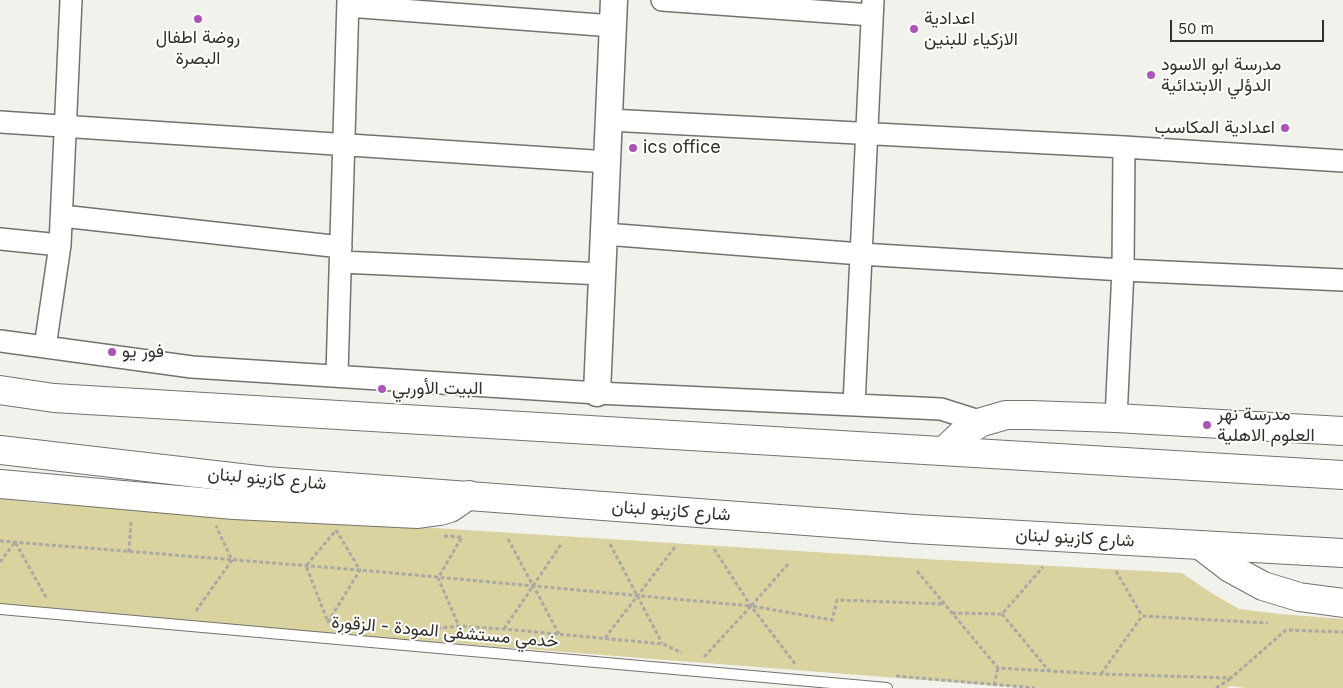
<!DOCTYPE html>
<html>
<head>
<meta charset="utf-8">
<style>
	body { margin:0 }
	#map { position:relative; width:1343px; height:688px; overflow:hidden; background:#f2f2ec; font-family:Inter,sans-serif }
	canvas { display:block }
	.scale { position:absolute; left:1170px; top:20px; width:154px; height:22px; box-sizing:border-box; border:2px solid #31302e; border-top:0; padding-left:6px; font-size:15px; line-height:18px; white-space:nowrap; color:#31302e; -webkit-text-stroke:4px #fffffc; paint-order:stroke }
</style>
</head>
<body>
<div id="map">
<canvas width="1343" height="688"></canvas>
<div class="scale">50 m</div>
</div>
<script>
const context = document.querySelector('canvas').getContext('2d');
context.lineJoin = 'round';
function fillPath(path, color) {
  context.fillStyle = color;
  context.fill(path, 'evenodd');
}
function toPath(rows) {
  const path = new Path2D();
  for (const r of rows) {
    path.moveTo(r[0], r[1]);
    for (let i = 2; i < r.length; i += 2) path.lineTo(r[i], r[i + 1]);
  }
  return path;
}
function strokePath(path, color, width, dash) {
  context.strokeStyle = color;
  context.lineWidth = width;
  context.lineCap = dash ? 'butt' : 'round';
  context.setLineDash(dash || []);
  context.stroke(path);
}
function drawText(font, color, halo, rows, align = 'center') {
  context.font = font + ' Inter,Vazirmatn,sans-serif';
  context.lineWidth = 4;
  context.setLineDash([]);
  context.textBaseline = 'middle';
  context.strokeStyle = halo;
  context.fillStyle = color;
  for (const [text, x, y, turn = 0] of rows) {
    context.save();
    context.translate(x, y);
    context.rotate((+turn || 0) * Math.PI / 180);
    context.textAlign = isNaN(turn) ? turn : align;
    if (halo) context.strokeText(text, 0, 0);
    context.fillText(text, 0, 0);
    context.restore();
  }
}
fillPath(toPath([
	[0,498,38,503,925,559,1182,573,1213,594,1239,609,1280,614,1343,619,1343,688,1247,688,1230,686,1227,688,1026,688,0,608]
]), '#dad29f');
const service = toPath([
	[0,609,887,688]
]);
const minor = toPath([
	[662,0,872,15],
	[348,6,613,26],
	[609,120,1124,147,1343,161],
	[0,122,608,162],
	[62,216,341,247],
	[605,234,861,254,1123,270,1343,280],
	[0,239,60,245],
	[341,262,603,274],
	[0,341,192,367,597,393,941,409,982,422],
	[45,347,60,245,71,0],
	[337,375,348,0],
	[854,405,873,0],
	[1116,418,1123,270,1124,147]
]);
const tertiary = toPath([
	[597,393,614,0]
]);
const secondary = toPath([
	[0,390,54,398,1343,475],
	[0,450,266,481,914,529,1343,553]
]);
const primary = toPath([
	[944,451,962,434,982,422,1006,415,1030,415,1116,418,1343,431],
	[1200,545,1230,568,1263,586,1299,597,1343,603]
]);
const trunk = toPath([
	[0,484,234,505,418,514,440,511,450,508,469,495]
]);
strokePath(service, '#73726d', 12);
strokePath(minor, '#73726d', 24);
strokePath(tertiary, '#73726d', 29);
strokePath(secondary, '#73726d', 30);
strokePath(primary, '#73726d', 30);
strokePath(trunk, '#73726d', 30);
strokePath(toPath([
	[336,530,360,570,328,622,306,566,336,530],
	[444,536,462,537,438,578,459,626],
	[508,539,559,634],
	[0,541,360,570,751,606,789,563],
	[610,544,662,643],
	[714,549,751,606,796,665],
	[129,552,131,520],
	[0,562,15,542,47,599],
	[917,571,998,668,1101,674,1231,678,1286,630,1343,632],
	[1116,571,1142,616],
	[196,611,232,560,216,526],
	[952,613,1002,614,1043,567],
	[1002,614,1049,671],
	[504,629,562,543],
	[424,630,459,626,504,629,663,644,682,653],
	[605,638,675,547],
	[704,657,751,606,832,620,837,600,944,604],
	[1101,674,1142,616,1268,623],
	[896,676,1035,688],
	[994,685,998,668],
	[1216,688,1230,679]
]), '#aaaaa5', 3, [4, 2.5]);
strokePath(service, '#fff', 10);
strokePath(minor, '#fff', 21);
strokePath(tertiary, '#fff', 26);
strokePath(secondary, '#fff', 28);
strokePath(primary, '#fff', 28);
strokePath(trunk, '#fff', 28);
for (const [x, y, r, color] of [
	[198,19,5,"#ad52bd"],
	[914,29,5,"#ad52bd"],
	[1151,75,5,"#ad52bd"],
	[1285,128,5,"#ad52bd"],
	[633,148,5,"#ad52bd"],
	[112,352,5,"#ad52bd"],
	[382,389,5,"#ad52bd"],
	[1207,425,5,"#ad52bd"]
]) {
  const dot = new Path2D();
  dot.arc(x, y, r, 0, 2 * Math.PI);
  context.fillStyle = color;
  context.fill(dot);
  strokePath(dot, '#fffffc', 2);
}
drawText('18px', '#31302e', '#fffffc', [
	["اعدادية",924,19],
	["الازكياء للبنين",924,40],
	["روضة اطفال",198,38,"center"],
	["البصرة",198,59,"center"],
	["مدرسة ابو الاسود",1161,65],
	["الدؤلي الابتدائية",1161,86],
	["اعدادية المكاسب",1275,128,"right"],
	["ics office",643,148],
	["فور يو",122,352],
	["البيت الأوربي",392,389],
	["مدرسة نهر",1217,415],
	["العلوم الاهلية",1217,436]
], 'left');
drawText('18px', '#31302e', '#fffffc', [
	["شارع كازينو لبنان",267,479,5],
	["شارع كازينو لبنان",671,511,4],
	["شارع كازينو لبنان",1075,538,3],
	["خدمي مستشفى المودة - الزقورة",445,632,5]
]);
</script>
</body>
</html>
